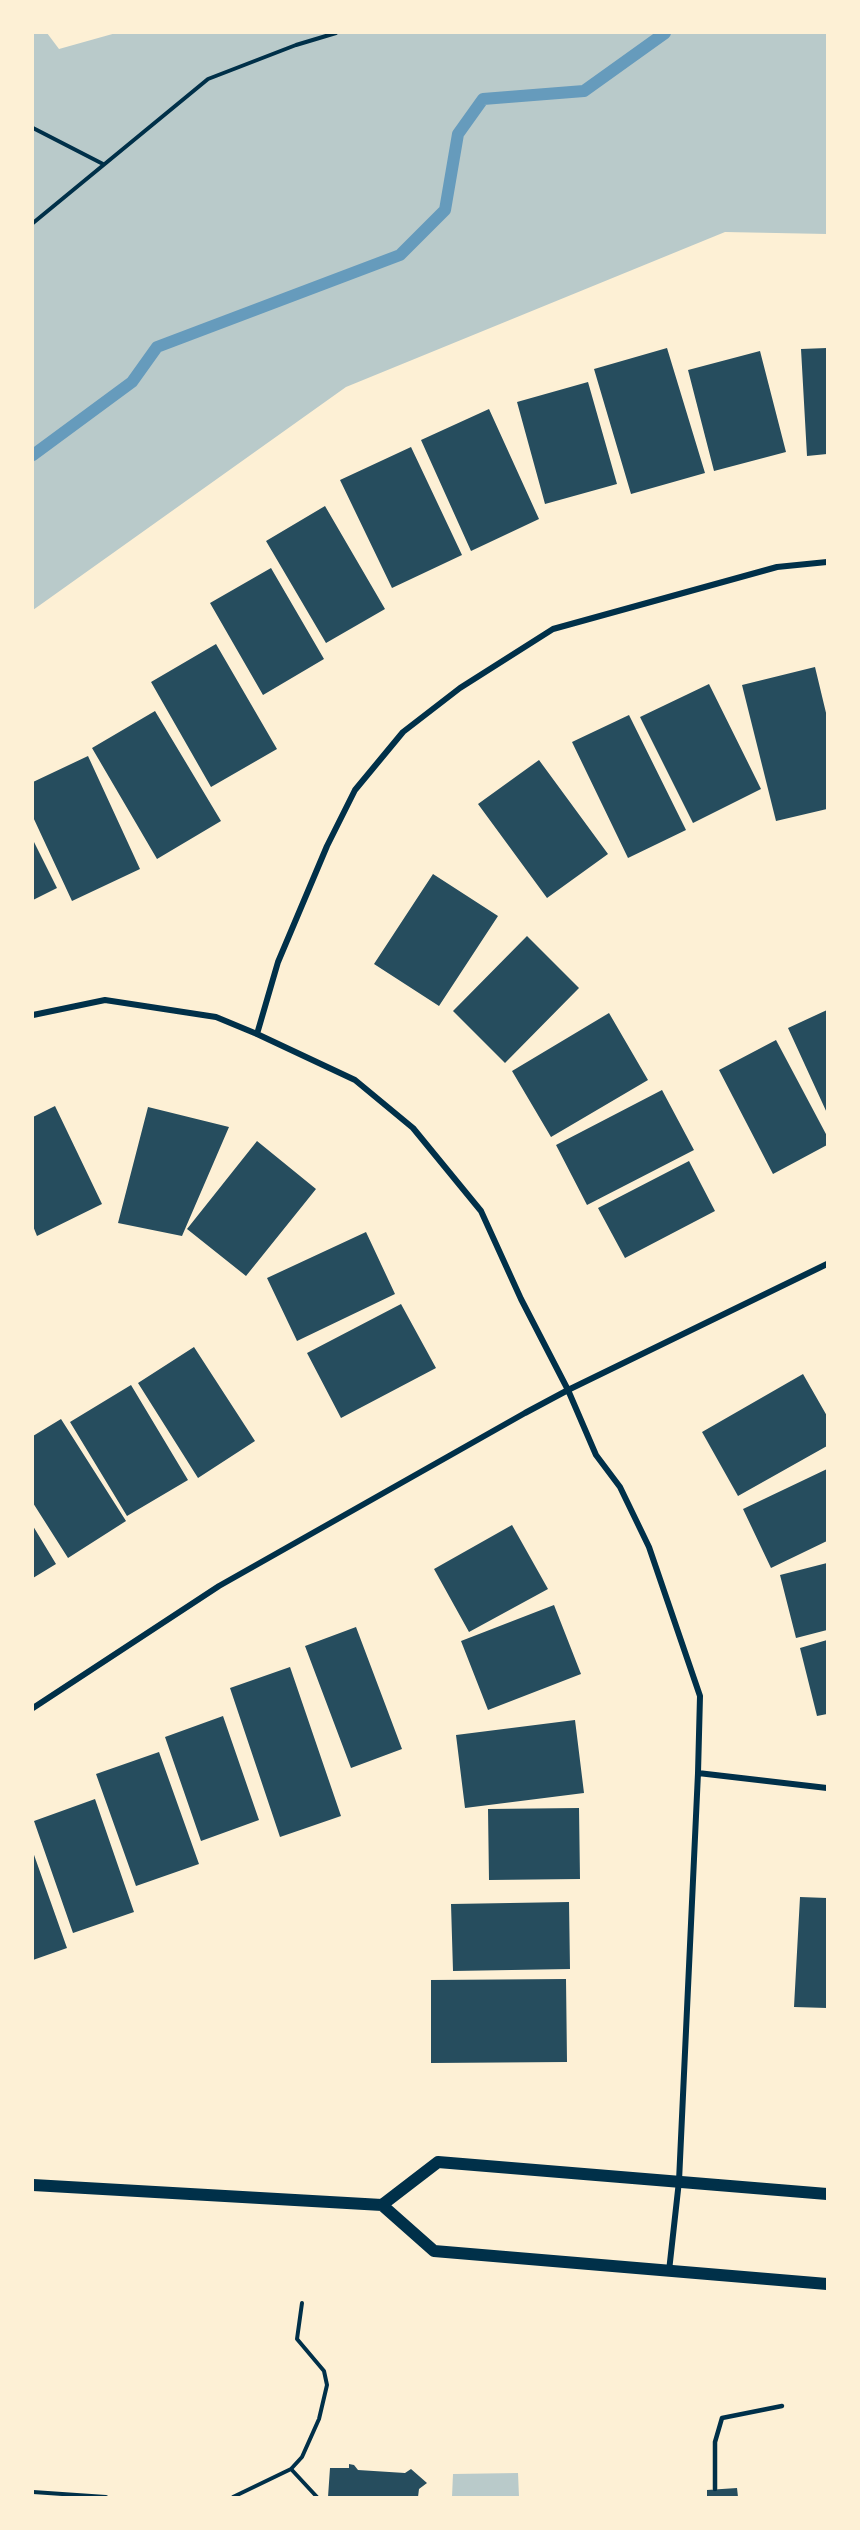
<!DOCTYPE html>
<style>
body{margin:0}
#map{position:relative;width:860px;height:2530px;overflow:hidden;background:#fdf0d5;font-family:"Roboto Serif",serif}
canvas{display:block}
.frame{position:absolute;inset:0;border:34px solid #fdf0d5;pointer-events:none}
</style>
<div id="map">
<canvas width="860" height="2530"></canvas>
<div class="frame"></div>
</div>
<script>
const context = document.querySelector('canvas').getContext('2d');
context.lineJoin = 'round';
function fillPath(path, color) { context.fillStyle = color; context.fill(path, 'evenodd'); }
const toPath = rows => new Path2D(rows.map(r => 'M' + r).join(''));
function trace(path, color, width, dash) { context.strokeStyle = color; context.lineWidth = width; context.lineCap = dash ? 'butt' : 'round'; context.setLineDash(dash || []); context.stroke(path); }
fillPath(toPath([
 [33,33,47,33,59,49,116,33,827,33,827,234,725,232,346,387,33,610],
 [518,2473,519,2497,452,2497,453,2474]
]), '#b9caca');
trace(toPath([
 [33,455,132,382,157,347,400,255,445,210,458,134,483,99,584,91,665,33]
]), '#669bbc', 12);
fillPath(toPath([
 [667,348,705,473,631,494,594,369],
 [827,348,827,454,807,456,801,349],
 [760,351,786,452,714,471,688,370],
 [588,382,617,484,545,504,517,402],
 [489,409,539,519,471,551,421,440],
 [411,447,462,555,392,588,340,480],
 [325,506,385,609,326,643,266,541],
 [271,568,324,659,263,695,210,603],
 [216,644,277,749,211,787,151,682],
 [815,667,827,717,827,809,776,821,742,685],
 [709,684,761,789,693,823,640,717],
 [155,711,221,821,157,859,92,748],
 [629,715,686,830,628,858,572,742],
 [88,756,140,869,72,901,33,817,33,782],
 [539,760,608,854,547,898,478,804],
 [33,840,57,888,33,900],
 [433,874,498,916,439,1006,374,964],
 [527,936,579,988,505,1063,453,1011],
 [827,1010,827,1113,788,1028],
 [609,1013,648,1080,551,1137,512,1071],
 [776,1040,827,1136,827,1145,773,1174,719,1070],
 [662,1090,694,1150,587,1205,556,1145],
 [55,1106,102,1204,37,1236,33,1226,33,1117],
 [148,1107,229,1127,182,1236,118,1223],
 [257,1141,316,1189,246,1276,187,1229],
 [689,1161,715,1211,625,1258,598,1208],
 [366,1232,395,1294,297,1341,267,1278],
 [401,1304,436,1368,341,1418,307,1353],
 [194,1347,255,1441,198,1478,138,1383],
 [803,1374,827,1416,827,1446,738,1496,702,1432],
 [131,1385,188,1480,127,1516,70,1422],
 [61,1419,126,1521,68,1558,33,1503,33,1436],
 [827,1469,827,1541,771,1568,743,1509],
 [512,1525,548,1589,469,1632,434,1569],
 [33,1526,56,1564,33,1578],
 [827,1563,827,1630,796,1638,780,1575],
 [554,1605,581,1674,488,1710,461,1641],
 [356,1627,402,1749,351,1768,305,1646],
 [827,1640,827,1714,817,1716,800,1648],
 [290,1667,341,1816,280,1837,230,1688],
 [223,1716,259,1820,201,1841,165,1737],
 [575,1720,584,1793,465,1808,456,1735],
 [159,1752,199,1864,136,1886,96,1774],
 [95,1799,134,1912,73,1933,34,1821],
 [579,1808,580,1879,489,1880,488,1809],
 [33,1852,67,1948,33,1960],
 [800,1897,827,1898,827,2008,794,2007],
 [569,1902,570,1969,453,1971,451,1904],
 [566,1979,567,2062,431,2063,431,1980],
 [349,2464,354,2465,358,2470,405,2473,411,2469,427,2483,419,2489,418,2497,328,2497,330,2468,349,2468],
 [737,2488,738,2497,707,2497,707,2490]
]), '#264d5e');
trace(toPath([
 [33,128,103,164],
 [33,223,208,79,296,45,336,33],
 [291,2469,317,2497],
 [33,2492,106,2497],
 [233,2497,291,2469,302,2457,319,2419,327,2385,324,2371,297,2339,302,2303]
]), '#003049', 4);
trace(toPath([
 [715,2489,715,2442,722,2418,782,2406]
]), '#003049', 4.5);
trace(toPath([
 [33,1015,105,1000,216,1017,257,1034,355,1080,413,1128,481,1211,521,1299,568,1390,596,1455,620,1487,649,1547,700,1696,698,1773,679,2181,669,2271],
 [257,1034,278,962,327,846,355,790,403,732,460,688,553,629,777,567,827,562],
 [33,1708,219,1586,525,1413,568,1390,827,1264],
 [698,1773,827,1788]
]), '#003049', 6);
trace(toPath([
 [33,2185,382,2205,434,2251,827,2284],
 [382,2205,438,2162,827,2194]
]), '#003049', 12);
</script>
